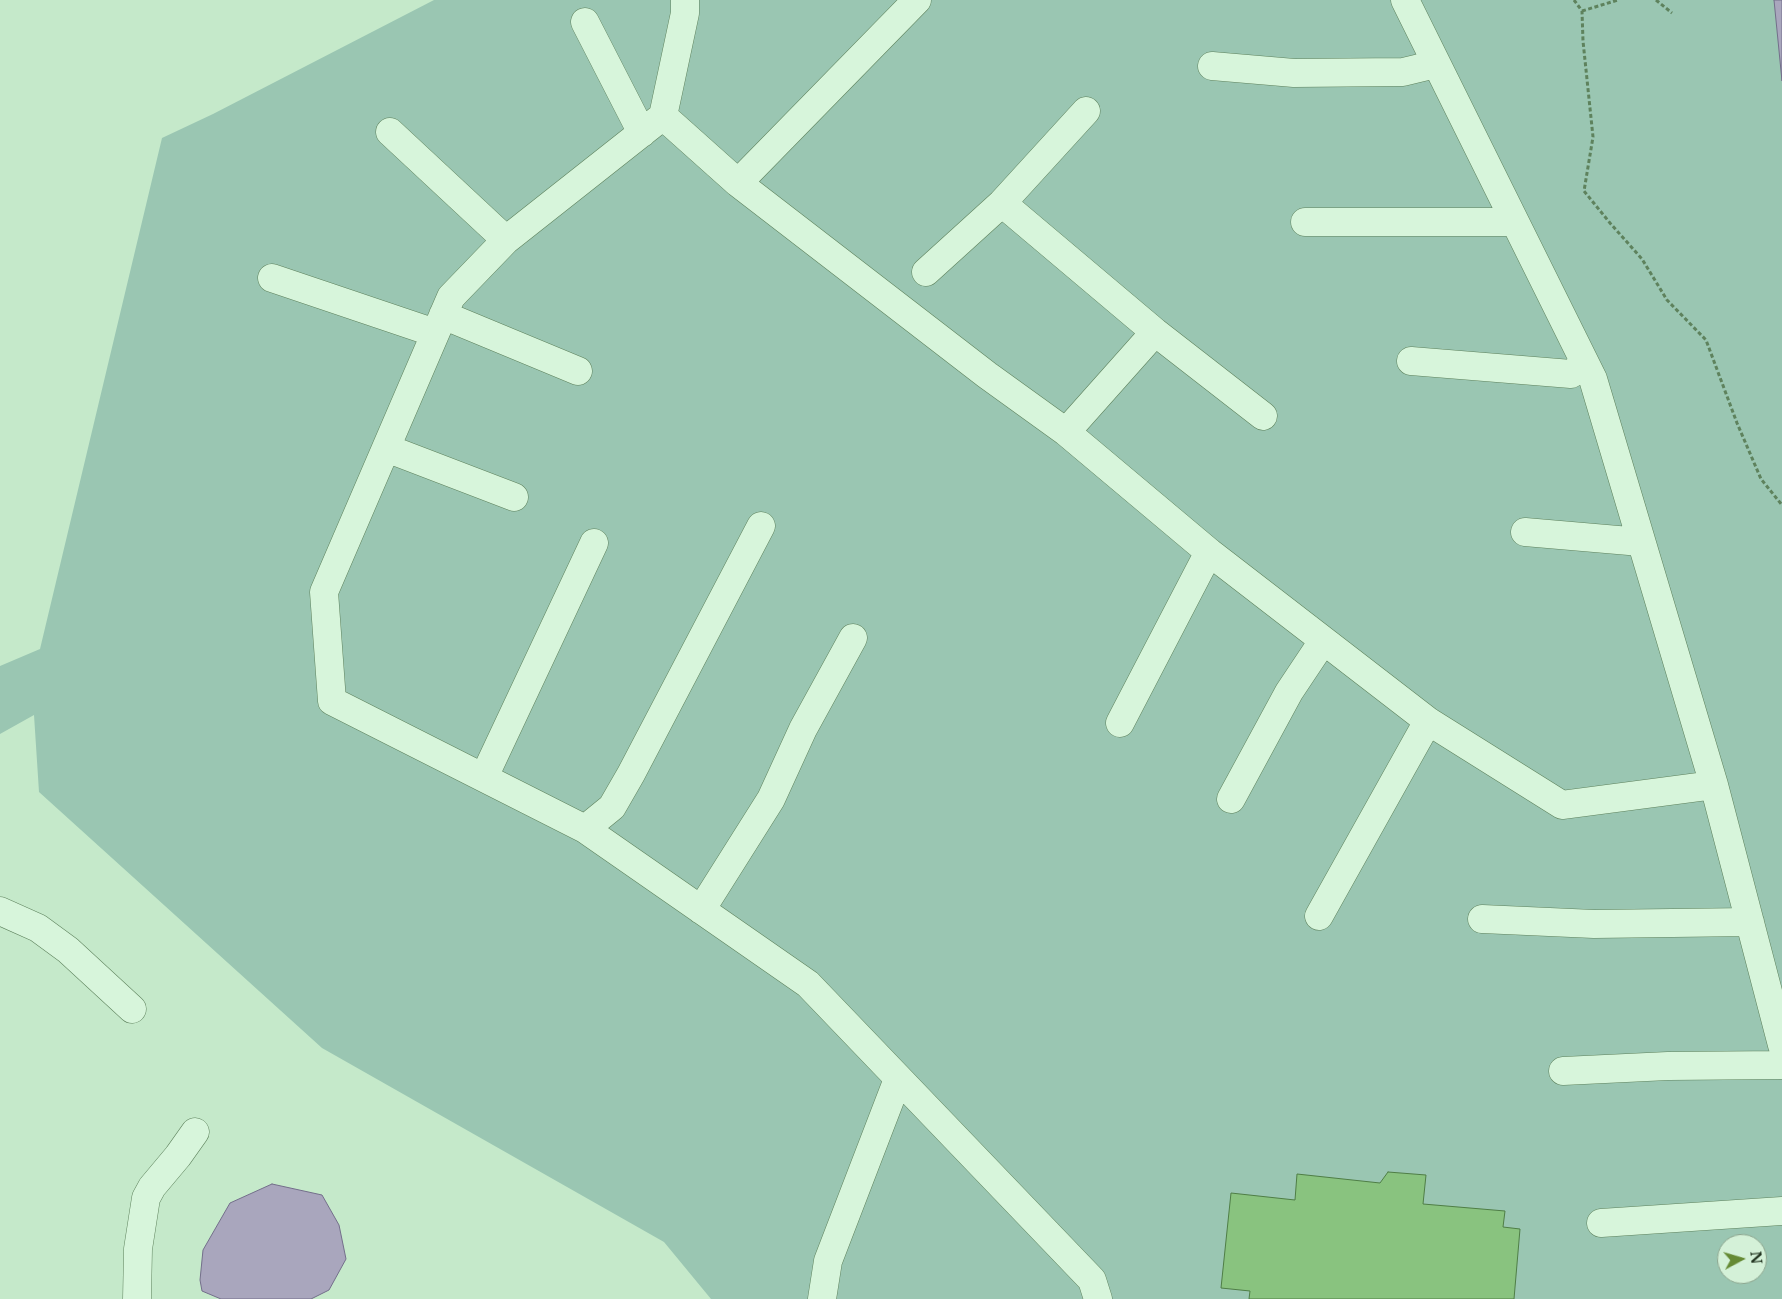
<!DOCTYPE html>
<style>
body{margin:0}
#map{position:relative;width:1782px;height:1299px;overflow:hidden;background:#c5e9ca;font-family:"Libre Baskerville",serif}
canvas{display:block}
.north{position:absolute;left:1717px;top:1234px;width:50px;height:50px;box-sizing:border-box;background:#d4f1d8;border:1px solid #8ca58e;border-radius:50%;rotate:84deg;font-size:14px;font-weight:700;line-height:20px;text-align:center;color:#21331f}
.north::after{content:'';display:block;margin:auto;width:18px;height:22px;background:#658a34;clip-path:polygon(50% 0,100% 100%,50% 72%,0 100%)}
</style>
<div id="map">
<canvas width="1782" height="1299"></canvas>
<div class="north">N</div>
</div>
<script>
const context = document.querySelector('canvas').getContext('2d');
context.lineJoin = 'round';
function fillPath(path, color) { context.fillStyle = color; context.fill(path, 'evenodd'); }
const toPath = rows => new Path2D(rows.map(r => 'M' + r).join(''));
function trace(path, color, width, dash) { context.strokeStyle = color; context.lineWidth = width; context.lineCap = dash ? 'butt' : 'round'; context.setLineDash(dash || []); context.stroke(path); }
fillPath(toPath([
 [434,0,1782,0,1782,1299,711,1299,664,1242,322,1048,39,792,34,715,0,734,0,666,40,649,162,138,213,114],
 [1727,1244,1757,1244,1757,1274,1727,1274]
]), '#9ac6b2');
const water = toPath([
 [1774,0,1782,0,1782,81,1774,0],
 [272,1184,322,1195,339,1225,346,1259,329,1290,311,1299,221,1299,202,1291,200,1280,203,1250,230,1203,272,1184]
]);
fillPath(water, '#a9a6bd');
trace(water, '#736e8a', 1);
const building = toPath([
 [1388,1172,1426,1175,1423,1204,1505,1211,1503,1227,1520,1229,1514,1299,1249,1299,1250,1291,1221,1288,1231,1193,1295,1200,1297,1174,1380,1183,1388,1172]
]);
fillPath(building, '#89c37f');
trace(building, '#4f7e46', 1);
const minor = toPath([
 [685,0,685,13,663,116,506,240,451,297,324,592,332,701,585,829,808,984,1092,1280,1098,1299],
 [1405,0,1593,379,1714,785,1782,1045],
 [585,22,642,133],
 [1212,66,1294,73,1403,72,1436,64],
 [663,116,738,183,987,375,1066,432,1209,552,1428,721,1562,805,1714,785],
 [390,132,506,240],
 [738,183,917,0],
 [1002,203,1155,332,1263,416],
 [1305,222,1515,222],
 [926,272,1002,203,1086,111],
 [272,278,435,333],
 [443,315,578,371],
 [1411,361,1571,374,1585,364],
 [1066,432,1155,332],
 [386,448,514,497],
 [1525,532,1641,542],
 [1120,723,1209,552],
 [484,777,594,543],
 [1231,799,1289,692,1323,641],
 [585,829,612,807,631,774,761,526],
 [701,910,771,799,803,729,853,638],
 [0,911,38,928,68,950,132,1009],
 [1319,916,1428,721],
 [1482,919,1594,924,1750,922],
 [1563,1071,1668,1066,1782,1065],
 [1601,1223,1782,1211],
 [137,1299,138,1249,146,1198,152,1187,178,1156,195,1132],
 [822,1299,828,1261,898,1079]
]);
trace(minor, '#5e825d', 29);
trace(toPath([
 [1574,0,1582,11,1583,41,1593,137,1584,191,1610,223,1642,259,1667,300,1706,340,1737,423,1761,479,1782,505],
 [1656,0,1672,13],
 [1582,11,1618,0]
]), '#5e825d', 3, [4, 2.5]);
trace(minor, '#d7f5db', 28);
</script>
